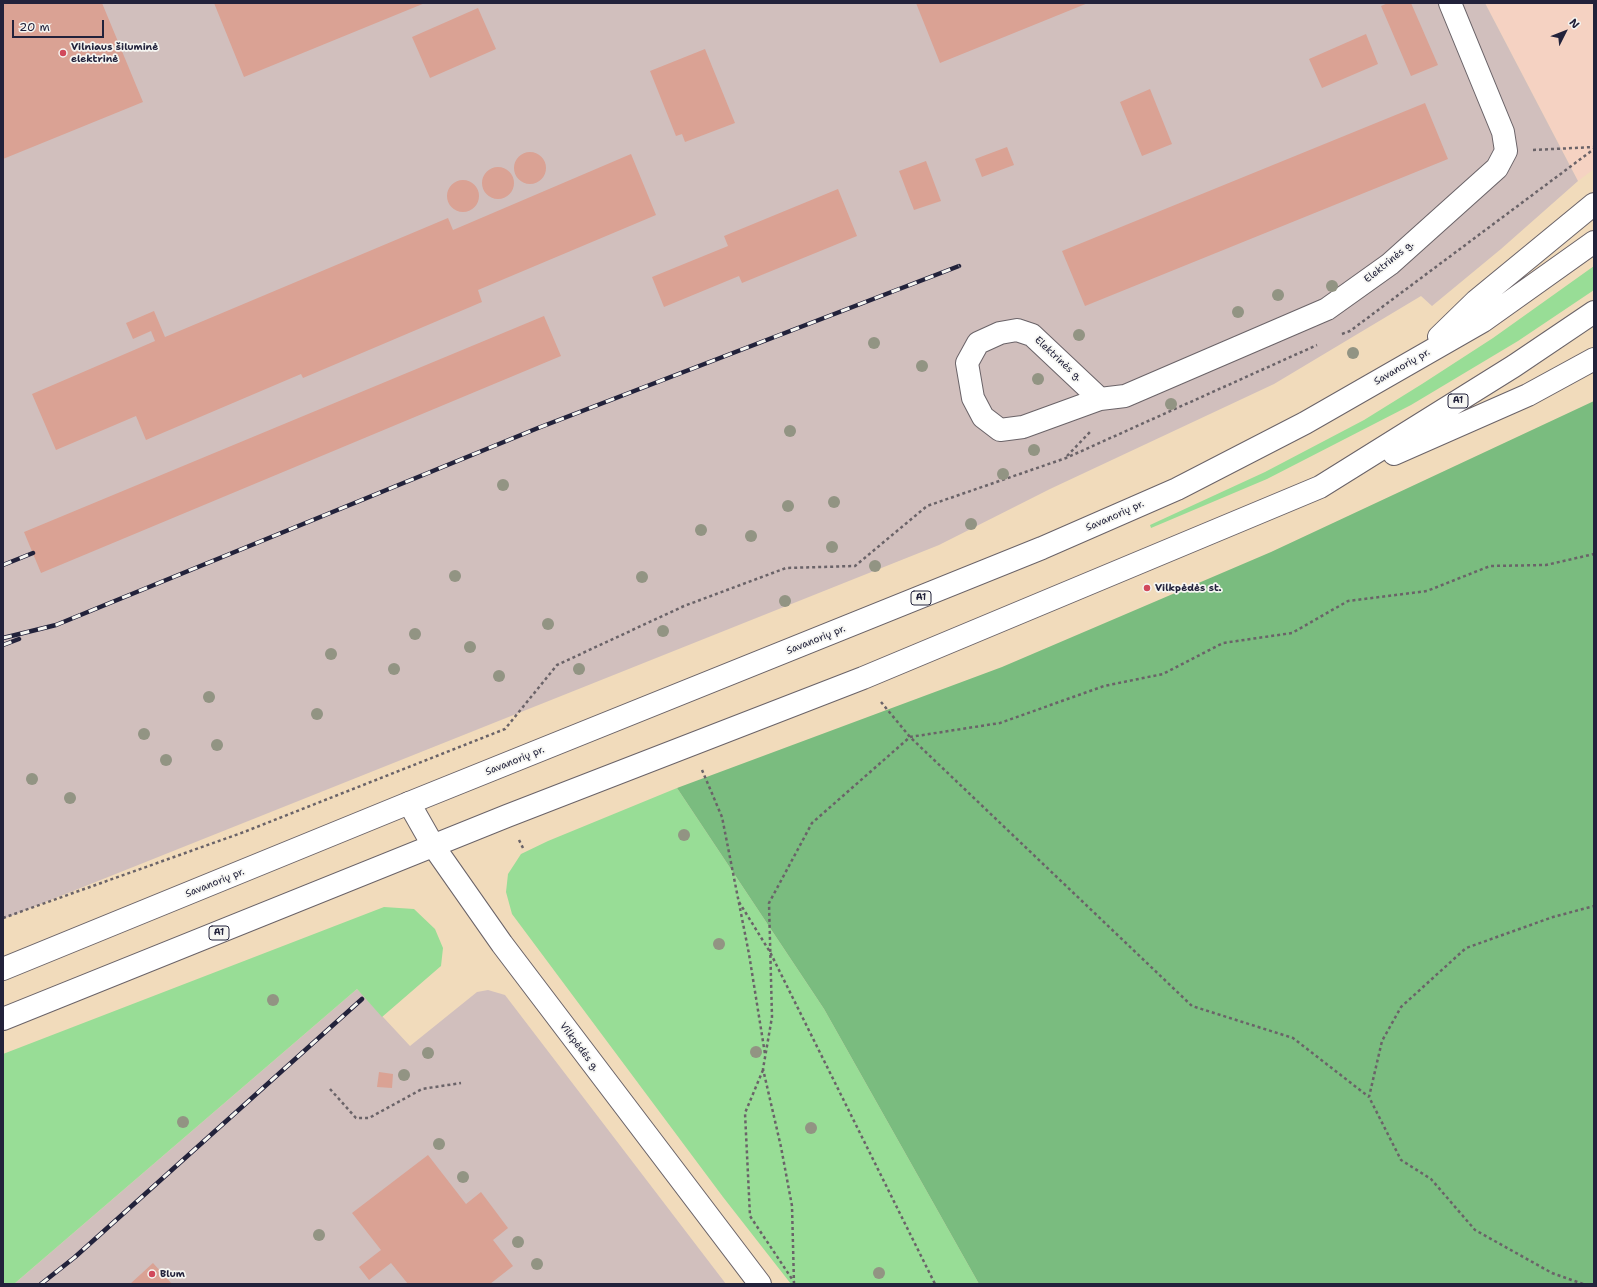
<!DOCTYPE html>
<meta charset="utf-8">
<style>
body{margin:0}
#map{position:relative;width:1597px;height:1287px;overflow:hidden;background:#f1dbbb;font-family:"Shantell Sans",sans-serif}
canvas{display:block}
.frame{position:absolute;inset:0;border:4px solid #22223b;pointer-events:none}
.north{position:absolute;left:1545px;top:12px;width:40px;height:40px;-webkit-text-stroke:3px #f6f6f2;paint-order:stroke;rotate:48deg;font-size:11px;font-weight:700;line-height:16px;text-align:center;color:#22223b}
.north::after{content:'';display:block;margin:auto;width:14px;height:18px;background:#22223b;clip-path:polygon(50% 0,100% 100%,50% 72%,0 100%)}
.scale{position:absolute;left:12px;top:20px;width:92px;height:18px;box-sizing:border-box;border:2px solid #22223b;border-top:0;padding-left:5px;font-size:12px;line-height:14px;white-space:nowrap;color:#22223b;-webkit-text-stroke:3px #f6f6f2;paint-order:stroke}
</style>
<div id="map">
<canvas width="1597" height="1287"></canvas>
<div class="frame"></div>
<div class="north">N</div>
<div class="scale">20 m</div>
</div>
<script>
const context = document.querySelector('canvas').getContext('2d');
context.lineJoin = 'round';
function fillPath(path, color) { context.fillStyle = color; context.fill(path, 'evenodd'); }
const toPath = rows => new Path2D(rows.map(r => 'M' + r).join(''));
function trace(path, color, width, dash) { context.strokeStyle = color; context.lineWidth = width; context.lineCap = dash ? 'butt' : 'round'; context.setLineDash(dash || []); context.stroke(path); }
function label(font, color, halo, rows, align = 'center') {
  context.font = font + ' "Shantell Sans",sans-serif'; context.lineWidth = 3.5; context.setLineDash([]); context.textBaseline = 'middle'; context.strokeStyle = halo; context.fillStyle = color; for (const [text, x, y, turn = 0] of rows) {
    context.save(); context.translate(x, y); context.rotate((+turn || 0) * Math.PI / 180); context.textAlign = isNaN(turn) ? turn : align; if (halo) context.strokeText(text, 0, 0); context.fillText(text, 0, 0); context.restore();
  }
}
fillPath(toPath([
 [1485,3,1594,3,1594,169,1578,181]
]), '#f5d2c2');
fillPath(toPath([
 [3,3,1485,3,1578,181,1501,249,1432,306,1421,296,1274,384,1050,489,939,545,3,919],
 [357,989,410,1046,477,992,488,990,505,995,726,1284,14,1284]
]), '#d1bfbd');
fillPath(toPath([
 [1594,266,1594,290,1518,341,1411,405,1267,479,1151,528,1150,525,1265,472,1364,420,1422,384,1493,338],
 [677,788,824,1009,979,1284,791,1284,723,1197,512,914,506,892,508,874,521,854,548,841],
 [384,907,414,909,435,929,443,948,441,966,382,1017,357,989,14,1284,3,1284,3,1054]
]), '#98dd96');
fillPath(toPath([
 [1594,401,1594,1284,979,1284,824,1009,677,788,1002,667,1271,552]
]), '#7abc7f');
fillPath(toPath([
 [3,3,102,3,143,102,3,159],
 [214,3,425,3,244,77],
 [916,3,1088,3,940,63],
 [1388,3,1411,3,1438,65,1411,76,1381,6],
 [478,8,496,49,430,78,412,37],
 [1366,34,1378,64,1322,88,1309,59],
 [705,49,735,123,685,142,682,134,676,136,650,71],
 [1150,89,1172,144,1142,156,1120,102],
 [1425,103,1448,159,1085,306,1062,251],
 [1007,147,1014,165,982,177,975,159],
 '514 168a16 16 0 1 1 32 0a16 16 0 1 1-32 0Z',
 [631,154,656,215,478,290,482,302,303,378,301,374,146,440,136,416,56,450,32,394,155,341,151,331,133,339,126,323,154,311,165,337,448,218,453,230],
 [926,161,941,201,914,210,899,171],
 '482 183a16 16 0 1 1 32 0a16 16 0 1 1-32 0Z',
 '447 196a16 16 0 1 1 32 0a16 16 0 1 1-32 0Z',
 [838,189,857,236,742,283,739,276,664,307,652,277,728,246,724,236],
 [544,316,561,356,41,573,24,532],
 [379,1072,393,1074,392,1088,377,1087],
 [428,1155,466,1204,481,1192,508,1228,493,1240,513,1266,490,1284,408,1284,391,1263,369,1280,359,1267,381,1250,352,1213],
 [153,1263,172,1284,130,1284]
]), '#daa294');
const minor = toPath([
 [1100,399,1032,335,1017,330,1000,333,978,343,967,363,973,398,983,417,1000,430,1023,427,1100,399,1125,396,1327,309,1390,264,1497,168,1506,151,1503,132,1450,3]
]);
const secondary = toPath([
 [409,803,434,847,502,944,760,1284]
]);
const trunk = toPath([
 [1439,337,1476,301,1594,204],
 [1394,454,1528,395,1594,359],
 [3,969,409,803,1042,548,1177,489,1305,423,1483,321,1594,242],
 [3,1019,507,816,863,678,1320,487,1514,366,1594,312]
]);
trace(minor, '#6a6368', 24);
trace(secondary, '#6a6368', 24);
trace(trunk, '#6a6368', 24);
trace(toPath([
 [1533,150,1594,147],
 [1342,334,1350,331,1594,149],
 [1067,456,1090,432],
 [881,702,910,737,1192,1006,1293,1038,1369,1097],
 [702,770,722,817,749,954,765,1054],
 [519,840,523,848],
 [739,902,770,952,935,1284],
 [3,918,244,832,505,729,557,665,684,606,786,568,855,566,927,506,1066,458,1317,345],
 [763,1070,745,1113,750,1216,794,1282],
 [330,1089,356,1118,369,1118,422,1089,461,1083],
 [794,1284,792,1206,781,1147,763,1069,772,1017,769,903,812,823,910,737,1000,723,1104,686,1163,674,1223,643,1292,633,1348,601,1427,591,1490,566,1546,565,1594,554],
 [1583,1284,1552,1273,1475,1230,1431,1179,1401,1160,1369,1097,1382,1041,1401,1007,1466,948,1553,917,1594,906]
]), '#6a6368', 2.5, [3, 3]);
trace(minor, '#fff', 22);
trace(secondary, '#fff', 22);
trace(trunk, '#fff', 22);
const rail = toPath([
 [3,565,33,553],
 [3,638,56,625,538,428,959,266],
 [3,645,19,639],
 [41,1284,75,1257,362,999]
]);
trace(rail, '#22223b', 4.5);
trace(rail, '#f6f6f2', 3, [9]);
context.fillStyle = '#929483';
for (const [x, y] of [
 [1332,286],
 [1278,295],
 [1238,312],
 [1079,335],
 [874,343],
 [1353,353],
 [922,366],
 [1038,379],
 [1171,404],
 [790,431],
 [1034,450],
 [1003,474],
 [503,485],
 [834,502],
 [788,506],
 [971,524],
 [701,530],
 [751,536],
 [832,547],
 [875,566],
 [455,576],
 [642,577],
 [785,601],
 [548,624],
 [663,631],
 [415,634],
 [470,647],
 [331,654],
 [394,669],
 [579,669],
 [499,676],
 [209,697],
 [317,714],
 [144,734],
 [217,745],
 [166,760],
 [32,779],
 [70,798],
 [684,835],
 [719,944],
 [273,1000],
 [756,1052],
 [428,1053],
 [404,1075],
 [183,1122],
 [811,1128],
 [439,1144],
 [463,1177],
 [319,1235],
 [518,1242],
 [537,1264],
 [879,1273]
]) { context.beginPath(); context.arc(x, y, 6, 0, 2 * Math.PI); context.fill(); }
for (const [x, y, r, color] of [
 [63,53,4,"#d1495b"],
 [1147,588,4,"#d1495b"],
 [152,1274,4,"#d1495b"]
]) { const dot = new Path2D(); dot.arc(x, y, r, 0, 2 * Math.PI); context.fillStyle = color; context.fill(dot); trace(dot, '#f6f6f2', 1.5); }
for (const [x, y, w] of [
 [1458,401,20],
 [921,598,20],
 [219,933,20]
]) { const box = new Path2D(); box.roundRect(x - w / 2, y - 7, w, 14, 3); context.fillStyle = '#f6f6f2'; context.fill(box); trace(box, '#22223b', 1); }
label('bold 9px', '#22223b', null, [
 ["A1",1458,401],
 ["A1",921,598],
 ["A1",219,933]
]);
label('bold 10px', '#22223b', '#f6f6f2', [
 ["Vilniaus šiluminė",71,47],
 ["elektrinė",71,59],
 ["Vilkpėdės st.",1155,588],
 ["Blum",160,1274]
], 'left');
label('10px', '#22223b', '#f6f6f2', [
 ["Elektrinės g.",1389,262,-39],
 ["Elektrinės g.",1058,359,43],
 ["Savanorių pr.",1402,367,-30],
 ["Savanorių pr.",1115,516,-24],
 ["Savanorių pr.",816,640,-22],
 ["Savanorių pr.",515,761,-22],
 ["Savanorių pr.",215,883,-22],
 ["Vilkpėdės g.",579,1047,53]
]);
</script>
